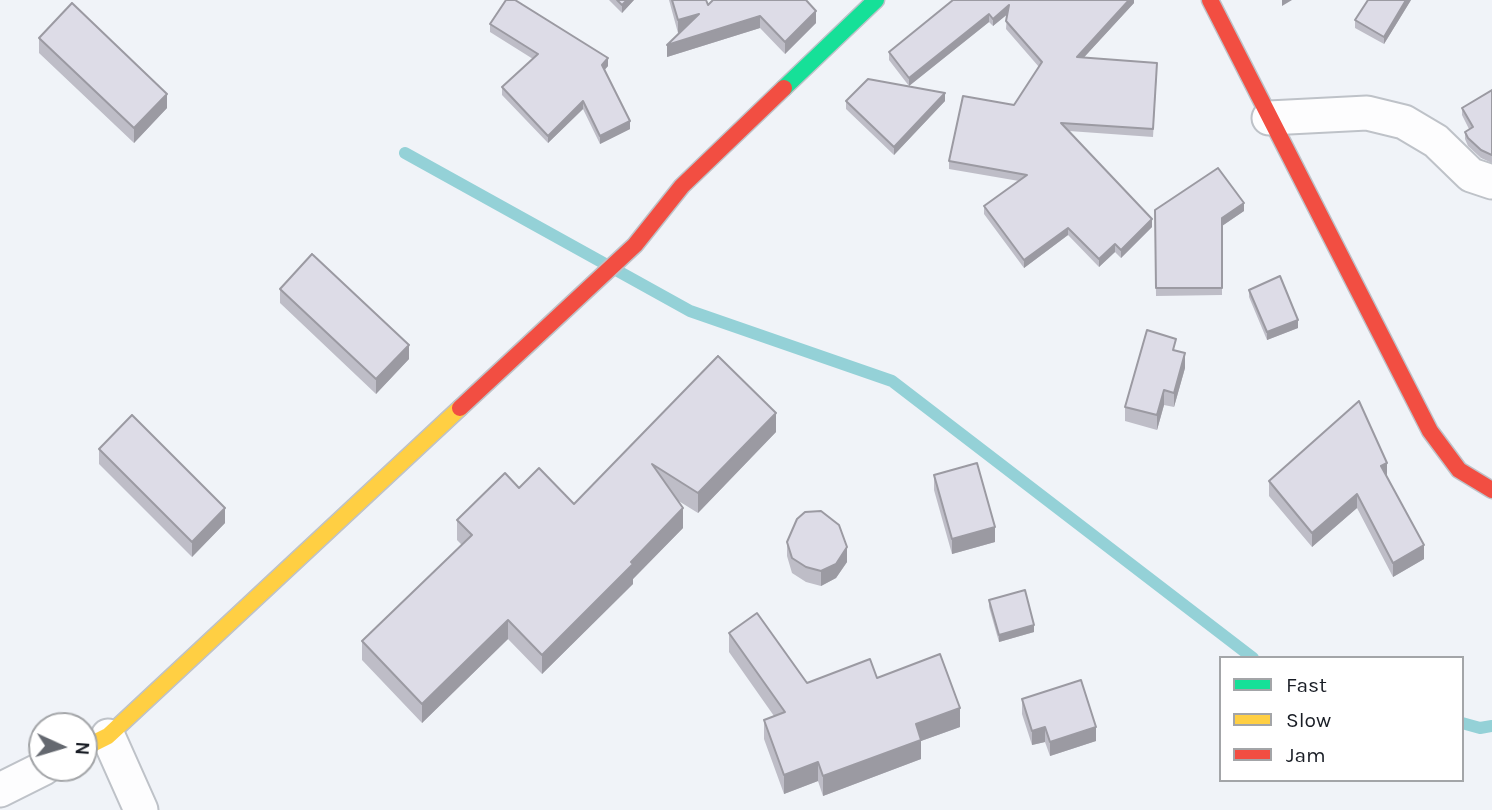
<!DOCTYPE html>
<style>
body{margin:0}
#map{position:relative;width:1492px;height:810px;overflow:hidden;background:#f0f3f8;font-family:Karla,sans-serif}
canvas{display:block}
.legend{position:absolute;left:1219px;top:656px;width:245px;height:126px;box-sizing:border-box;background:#fff;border:2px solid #a3a5a8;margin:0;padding:9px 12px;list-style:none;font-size:21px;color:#191d25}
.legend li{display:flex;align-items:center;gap:14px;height:35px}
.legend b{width:35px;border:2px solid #a3a5a8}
.north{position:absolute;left:28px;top:712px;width:70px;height:70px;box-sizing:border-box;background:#fff;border:2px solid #a3a5a8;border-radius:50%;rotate:94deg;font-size:19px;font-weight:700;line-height:28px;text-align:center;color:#191d25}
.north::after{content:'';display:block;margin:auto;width:24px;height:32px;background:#64686f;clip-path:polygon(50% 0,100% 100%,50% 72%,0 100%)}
</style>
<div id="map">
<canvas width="1492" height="810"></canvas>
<ul class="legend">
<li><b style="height:9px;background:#16e098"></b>Fast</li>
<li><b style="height:9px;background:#ffcf43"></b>Slow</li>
<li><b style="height:9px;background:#f24e42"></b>Jam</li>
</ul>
<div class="north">N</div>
</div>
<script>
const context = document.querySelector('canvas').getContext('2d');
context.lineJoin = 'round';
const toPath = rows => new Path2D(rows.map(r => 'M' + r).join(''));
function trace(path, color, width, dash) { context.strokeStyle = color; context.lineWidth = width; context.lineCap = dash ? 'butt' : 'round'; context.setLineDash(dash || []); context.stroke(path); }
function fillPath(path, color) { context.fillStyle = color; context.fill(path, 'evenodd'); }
trace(toPath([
 [405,153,690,311,892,381,1253,658],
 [1462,723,1480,728,1492,726]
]), '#94d1d7', 12);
const street = toPath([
 [1269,118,1367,113,1404,122,1436,141,1471,175,1492,182],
 [108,736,141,810],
 [0,790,44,768]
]);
const fast = toPath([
 [784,88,876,0]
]);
const slow = toPath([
 [84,748,108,736,460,408]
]);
const jam = toPath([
 [1210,0,1430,431,1459,470,1492,490],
 [460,408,635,245,682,186,784,88]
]);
trace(street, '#bec2c8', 37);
trace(fast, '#bec2c8', 19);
trace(slow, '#bec2c8', 19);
trace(jam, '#bec2c8', 19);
trace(street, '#fdfdfe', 33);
trace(fast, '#16e098', 16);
trace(slow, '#ffcf43', 16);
trace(jam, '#f24e42', 16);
fillPath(toPath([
 [609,0,634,0,622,13],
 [669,0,706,0,708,5,816,23,785,54,760,28,667,57,680,32,678,33],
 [953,0,1134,0,1134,3,1084,57,1157,70,1153,137,1069,131,1152,227,1121,258,1115,252,1099,267,1068,235,1024,268,984,214,984,206,1019,181,949,169,949,161,1014,105,1039,67,1006,29,1007,14,993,26,989,22,909,86,889,60,889,52],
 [1411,0,1384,44,1355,28,1355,20],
 [490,24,608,66,604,70,630,129,600,144,583,109,548,143,502,95,502,87,533,59,490,32],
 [39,38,167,108,134,143,39,53],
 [1492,90,1492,163,1481,158,1468,146,1465,139,1465,132,1469,129,1462,115,1462,108],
 [846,101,945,101,894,155,846,109],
 [1155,210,1244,211,1222,226,1222,295,1156,296],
 [280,289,409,359,376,394,280,303],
 [1249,290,1298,328,1267,340,1249,297],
 [1176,351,1185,368,1174,407,1164,405,1157,430,1125,421,1125,407],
 [718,356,776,432,698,513,677,500,683,528,633,579,633,584,542,674,508,639,422,723,362,660,362,641,462,545,457,540,457,520,519,488,574,504],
 [99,449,225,523,192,557,99,464],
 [934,475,995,542,952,554,934,490],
 [1387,476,1424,559,1393,577,1357,508,1312,547,1269,496,1269,481],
 [787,542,847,562,836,578,821,586,806,582,792,573,787,556],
 [989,600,1034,632,999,642,989,607],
 [729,633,807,683,877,678,960,727,921,741,921,759,823,796,818,781,784,794,764,739,764,720,774,716,729,652],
 [1022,699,1096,741,1050,756,1045,742,1032,745,1022,714]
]), '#bebdc7');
fillPath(toPath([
 [627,0,634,0,622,13,622,5],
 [1129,0,1134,0,1134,3,1077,65,1077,57],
 [1282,0,1292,0,1282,6],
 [1406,0,1411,0,1384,44,1384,37],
 [1009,5,1009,13,993,26,993,19],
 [816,11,816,23,785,54,785,42],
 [699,14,699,26,678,33,678,20],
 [989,14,989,22,909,86,909,78],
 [760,16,760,28,667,57,667,45],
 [608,58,608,66,602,73,602,65],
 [945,93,945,101,894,155,894,147],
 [167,94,167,108,134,143,134,128],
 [583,101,583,109,548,143,548,136],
 [630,121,630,129,600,144,600,136],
 [1244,203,1244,211,1222,226,1222,295,1222,218],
 [1152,219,1152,227,1121,258,1121,250],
 [1068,228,1068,235,1024,268,1024,260],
 [1115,244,1115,252,1099,267,1099,259],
 [1298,320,1298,328,1267,340,1267,332],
 [409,345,409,359,376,394,376,379],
 [1185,353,1185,368,1174,407,1174,393],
 [1164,390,1164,405,1157,430,1157,415],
 [776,413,776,432,698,513,698,493],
 [1387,463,1387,478,1381,466],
 [1357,494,1357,508,1312,547,1312,533],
 [225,508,225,523,192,557,192,542],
 [683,508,683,528,633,579,633,584,542,674,542,655],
 [995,527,995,542,952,554,952,539],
 [1424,545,1424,559,1393,577,1393,563],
 [847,547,847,562,836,578,821,586,821,571],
 [508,620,508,639,422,723,422,704],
 [1034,625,1034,632,999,642,999,635],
 [960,708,960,727,921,741,921,759,823,796,823,776,916,724],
 [1045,727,1045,742,1032,745,1032,731],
 [1096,727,1096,741,1050,756,1050,742],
 [818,762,818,781,784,794,784,775]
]), '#9b9aa2');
const building = toPath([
 [506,0,515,0,608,58,602,65,630,121,600,136,583,101,548,136,502,87,538,54,490,24,506,0],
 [617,0,627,0,622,5,617,0],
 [672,0,706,0,708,5,713,0,806,0,816,11,785,42,760,16,667,45,699,14,678,20,672,0],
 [953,0,1129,0,1077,57,1157,63,1153,129,1061,123,1152,219,1121,250,1115,244,1099,259,1068,228,1024,260,984,206,1027,175,949,161,963,96,1014,105,1042,62,1006,21,1009,5,993,19,989,14,909,78,889,52,953,0],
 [1368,0,1406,0,1384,37,1355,20,1368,0],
 [72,3,167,94,134,128,39,38,72,3],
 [868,79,945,93,894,147,846,101,868,79],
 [1492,90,1492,155,1481,150,1468,138,1465,132,1473,127,1462,108,1492,90],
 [1218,168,1244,203,1222,218,1222,288,1156,288,1155,210,1218,168],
 [312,254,409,345,376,379,280,289,312,254],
 [1280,276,1298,320,1267,332,1249,290,1280,276],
 [1147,330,1176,339,1173,350,1185,353,1174,393,1164,390,1157,415,1125,407,1147,330],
 [718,356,776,413,698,493,652,464,683,508,631,562,633,564,542,655,508,620,422,704,362,641,472,535,457,520,505,473,519,488,539,468,574,504,718,356],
 [1359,401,1387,463,1381,466,1424,545,1393,563,1357,494,1312,533,1269,481,1359,401],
 [132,415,225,508,192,542,99,449,132,415],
 [977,463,995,527,952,539,934,475,977,463],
 [821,511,839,525,847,547,836,564,821,571,806,567,792,558,787,542,797,519,805,512,821,511],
 [1025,590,1034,625,999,635,989,600,1025,590],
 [757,613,807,683,870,659,877,678,940,654,960,708,916,724,921,740,823,776,818,762,784,775,764,720,785,712,729,633,757,613],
 [1081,680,1096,727,1050,742,1045,727,1032,731,1022,699,1081,680]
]);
fillPath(building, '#dddce7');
trace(building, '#9b9aa2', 2);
</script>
